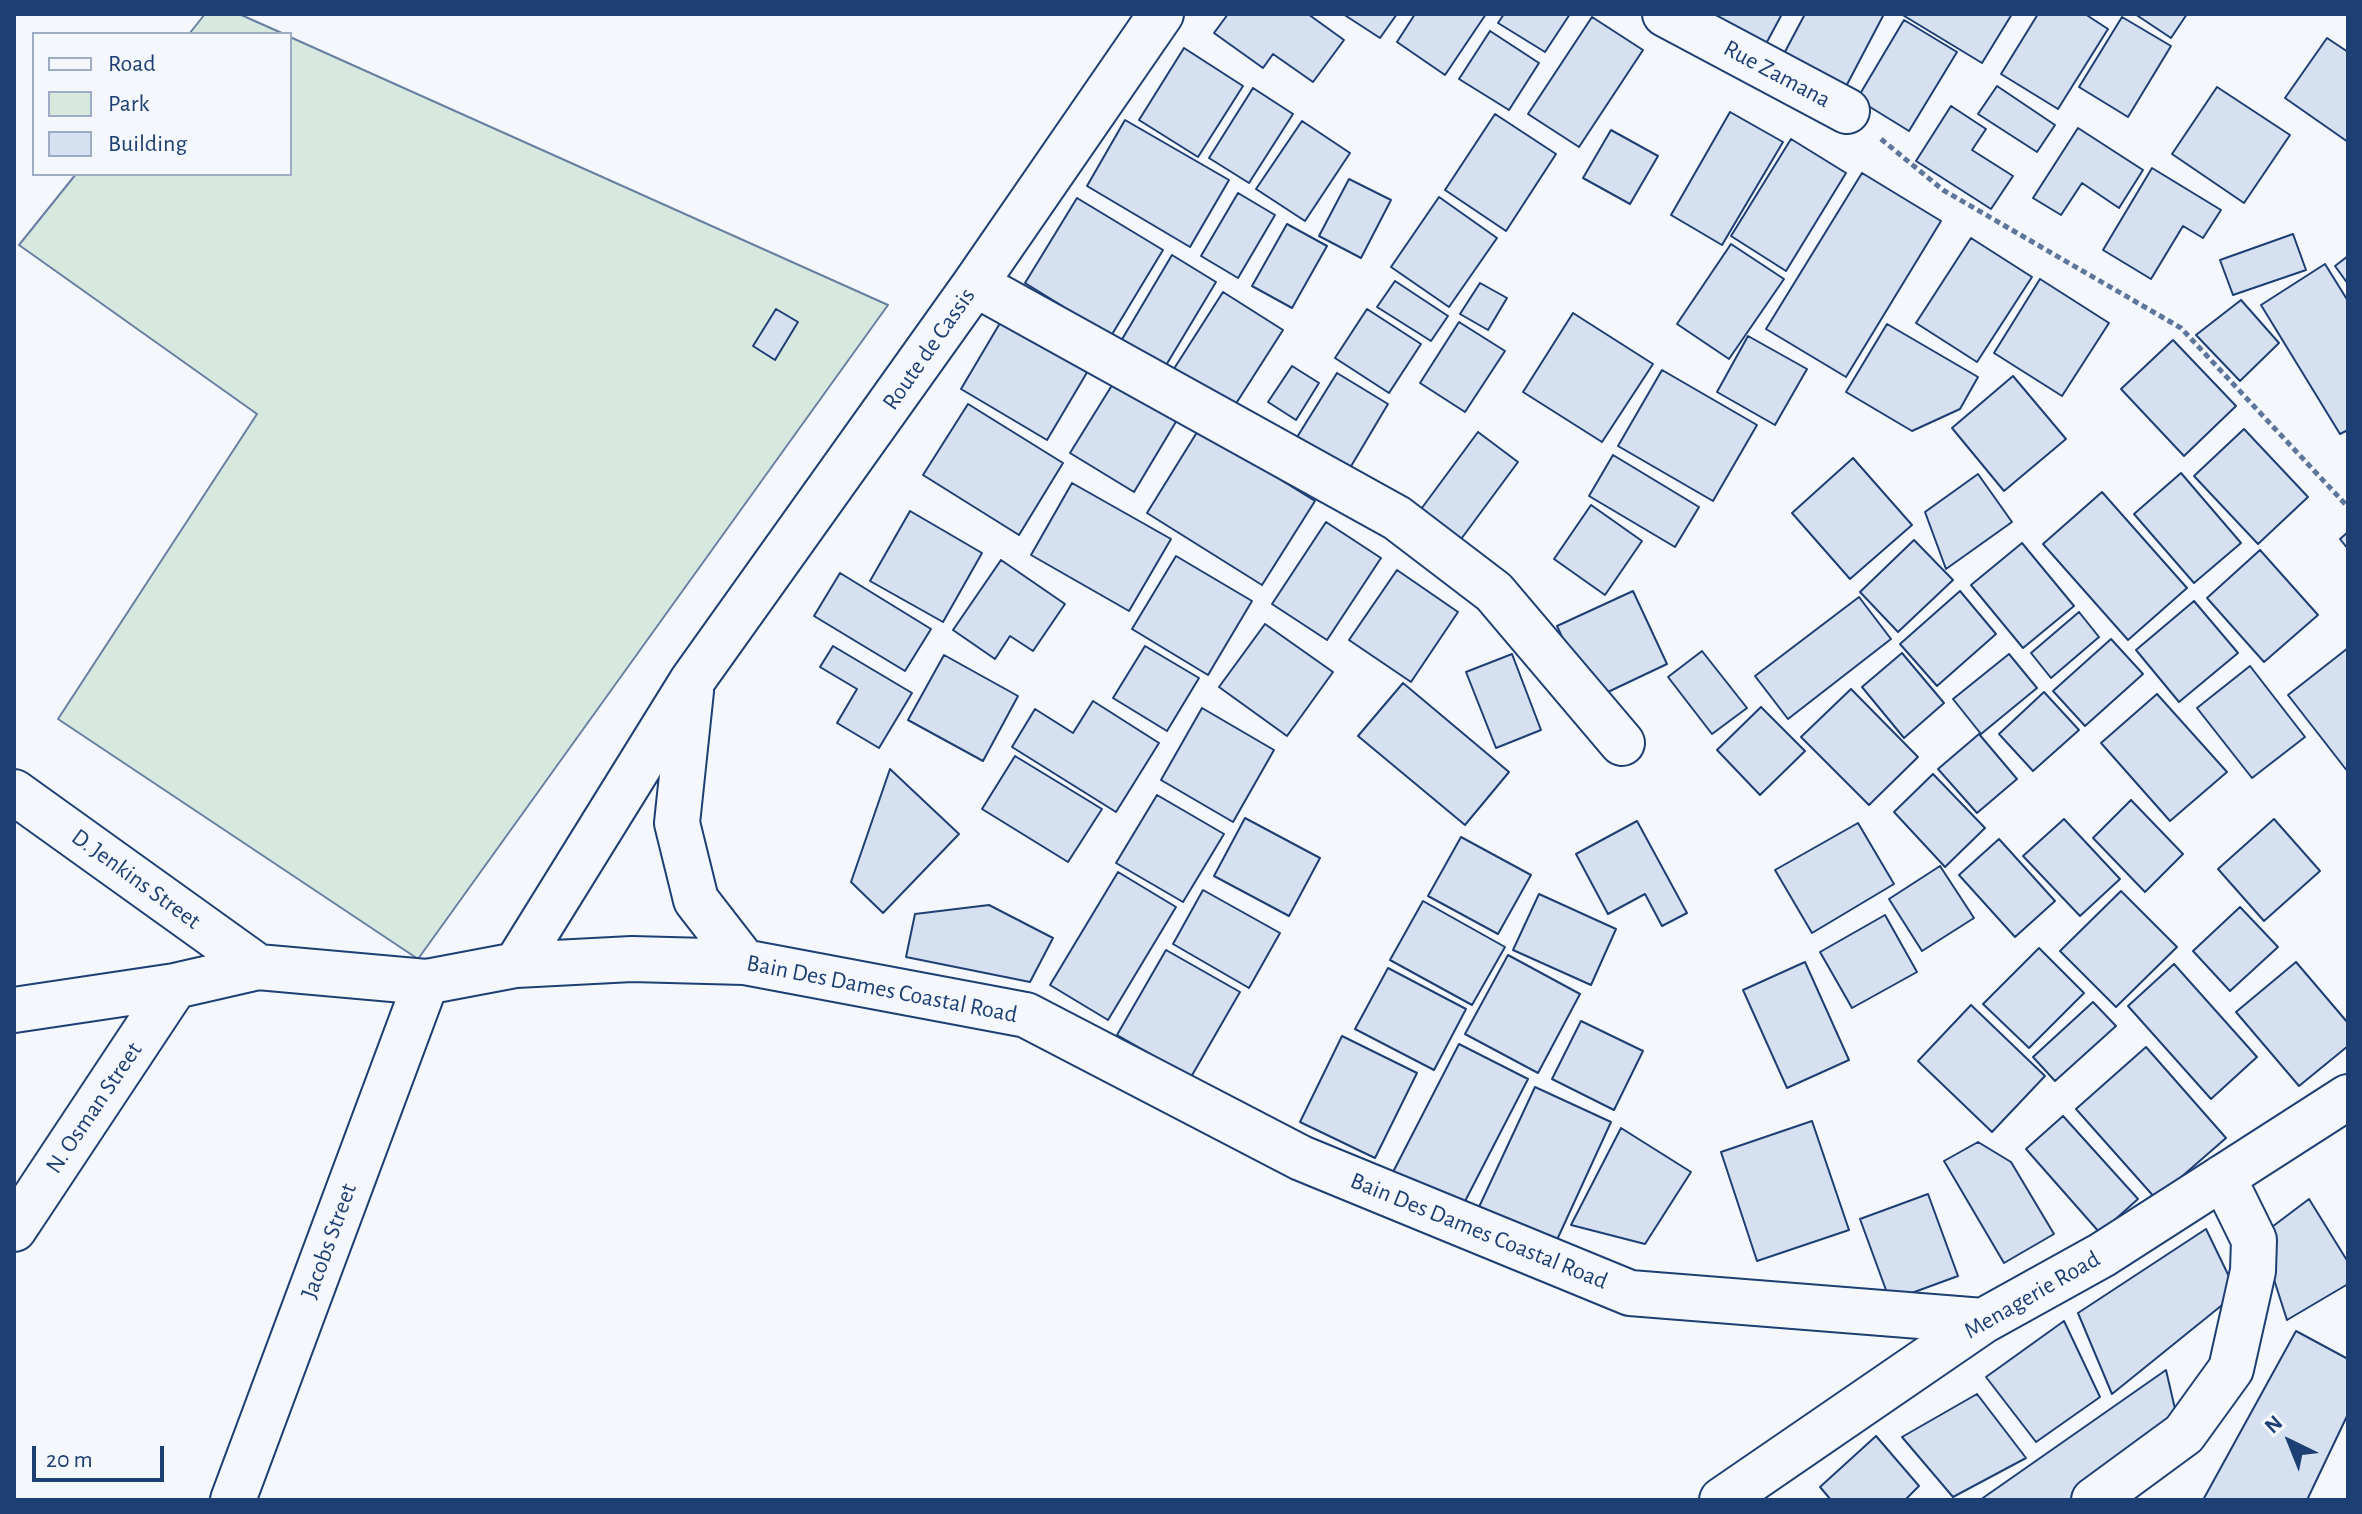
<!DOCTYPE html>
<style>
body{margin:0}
#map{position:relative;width:2362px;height:1514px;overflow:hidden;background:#f4f7fb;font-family:"Alegreya Sans",sans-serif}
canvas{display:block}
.frame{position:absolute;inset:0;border:16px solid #1d3f73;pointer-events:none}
.legend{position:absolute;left:32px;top:32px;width:260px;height:144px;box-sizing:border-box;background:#f4f7fb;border:2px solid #9eadc5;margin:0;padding:10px 14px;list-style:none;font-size:24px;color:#1d3f73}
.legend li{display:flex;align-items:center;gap:16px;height:40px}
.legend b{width:40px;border:2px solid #9eadc5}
.north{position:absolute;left:2250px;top:1402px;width:80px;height:80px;-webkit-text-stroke:6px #f4f7fb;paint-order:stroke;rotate:317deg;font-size:22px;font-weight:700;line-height:32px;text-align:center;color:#1d3f73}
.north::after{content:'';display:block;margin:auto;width:28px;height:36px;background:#1d3f73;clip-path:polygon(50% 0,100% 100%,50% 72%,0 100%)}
.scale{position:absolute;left:32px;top:1446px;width:132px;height:36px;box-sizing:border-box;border:4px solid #1d3f73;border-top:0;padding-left:10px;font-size:24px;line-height:28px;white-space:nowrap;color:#1d3f73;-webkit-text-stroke:6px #f4f7fb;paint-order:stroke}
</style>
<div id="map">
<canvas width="2362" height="1514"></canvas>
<div class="frame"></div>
<ul class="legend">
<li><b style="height:10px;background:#f4f7fb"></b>Road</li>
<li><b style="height:22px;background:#d7e8df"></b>Park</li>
<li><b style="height:22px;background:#d5e0f0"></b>Building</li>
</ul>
<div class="north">N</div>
<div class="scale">20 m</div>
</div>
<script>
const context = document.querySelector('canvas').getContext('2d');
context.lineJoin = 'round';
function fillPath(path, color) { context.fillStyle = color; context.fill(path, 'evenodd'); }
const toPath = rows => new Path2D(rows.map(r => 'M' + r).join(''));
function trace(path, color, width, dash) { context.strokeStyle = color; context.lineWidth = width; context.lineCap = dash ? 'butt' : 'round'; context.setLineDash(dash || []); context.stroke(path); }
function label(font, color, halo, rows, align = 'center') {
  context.font = font + ' "Alegreya Sans",sans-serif'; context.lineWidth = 6; context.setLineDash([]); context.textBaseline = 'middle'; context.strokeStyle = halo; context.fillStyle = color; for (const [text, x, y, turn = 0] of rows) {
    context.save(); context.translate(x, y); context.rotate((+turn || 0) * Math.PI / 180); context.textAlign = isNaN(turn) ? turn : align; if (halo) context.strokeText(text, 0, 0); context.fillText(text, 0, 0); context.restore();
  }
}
const green = toPath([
 [205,14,239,14,284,34,189,34,205,14],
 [290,37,888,305,418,959,58,719,257,414,19,245,76,174,290,174,290,37]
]);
fillPath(green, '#d7e8df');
trace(green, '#687fa3', 2);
const building = toPath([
 [1228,14,1308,14,1344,40,1313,82,1273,54,1263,68,1214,33,1228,14],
 [1343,14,1397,14,1380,38,1343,14],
 [1415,14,1486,14,1445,75,1397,42,1415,14],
 [1504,14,1570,14,1545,52,1498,23,1504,14],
 [1692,14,1782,14,1761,53,1692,14],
 [1805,14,1884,14,1841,96,1779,63,1805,14],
 [1901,14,2012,14,1982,63,1901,14],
 [2038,14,2085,14,2108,29,2058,109,2001,74,2038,14],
 [2135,14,2187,14,2171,38,2135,14],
 [1592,17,1643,50,1579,147,1528,114,1592,17],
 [2122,17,2171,46,2128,117,2079,87,2122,17],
 [1904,20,1957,52,1909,131,1857,99,1904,20],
 [1490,31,1539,63,1509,110,1459,79,1490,31],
 [2327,38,2348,52,2348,142,2285,98,2327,38],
 [1184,48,1243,86,1198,157,1139,120,1184,48],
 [1997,86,2055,125,2037,152,1978,114,1997,86],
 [2217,87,2290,135,2244,203,2172,154,2217,87],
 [1253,88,1293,114,1249,183,1209,158,1253,88],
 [1951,106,1986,129,1972,150,2013,176,1991,209,1916,161,1951,106],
 [1730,112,1783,142,1722,245,1671,215,1730,112],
 [1495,114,1556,154,1506,231,1445,190,1495,114],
 [1125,120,1229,180,1190,247,1087,186,1125,120],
 [1302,121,1350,153,1305,221,1256,189,1302,121],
 [2078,128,2143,170,2119,208,2082,183,2061,215,2033,198,2078,128],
 [1611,130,1658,156,1630,204,1583,178,1611,130],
 [1791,139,1846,173,1786,271,1731,236,1791,139],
 [2152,168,2221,210,2203,238,2183,226,2151,279,2103,250,2152,168],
 [1862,173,1941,221,1846,377,1766,329,1862,173],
 [1349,179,1391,200,1361,258,1319,236,1349,179],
 [1238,193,1275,215,1238,278,1201,256,1238,193],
 [1439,197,1497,238,1449,307,1391,267,1439,197],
 [1077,198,1163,250,1111,336,1025,283,1077,198],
 [1287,224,1327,246,1292,308,1252,286,1287,224],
 [2293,234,2306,270,2233,295,2220,260,2293,234],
 [1971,238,2032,277,1977,362,1916,323,1971,238],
 [1731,244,1784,279,1729,359,1677,324,1731,244],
 [1172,255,1216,282,1165,367,1121,341,1172,255],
 [2348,256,2348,284,2335,266,2348,256],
 [2325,264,2348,301,2348,430,2340,434,2261,305,2325,264],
 [2040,279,2109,323,2062,396,1994,353,2040,279],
 [1395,281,1448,316,1431,341,1377,307,1395,281],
 [1480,283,1507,298,1488,330,1460,314,1480,283],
 [1223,292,1283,330,1230,413,1170,375,1223,292],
 [2241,300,2279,343,2240,381,2196,335,2241,300],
 [776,309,798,322,775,360,753,346,776,309],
 [1367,309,1421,344,1389,393,1335,358,1367,309],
 [1006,313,1092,364,1047,440,961,389,1006,313],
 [1573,313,1653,364,1602,442,1523,392,1573,313],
 [1459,322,1505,351,1465,412,1420,383,1459,322],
 [1887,324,1978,377,1960,409,1912,431,1846,392,1887,324],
 [1748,336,1807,369,1775,425,1717,392,1748,336],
 [2173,340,2236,406,2184,456,2121,389,2173,340],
 [1292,366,1319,383,1296,420,1268,402,1292,366],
 [1662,370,1757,425,1713,501,1618,446,1662,370],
 [1337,373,1388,404,1347,473,1294,442,1337,373],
 [2013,376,2066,439,2004,491,1952,428,2013,376],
 [1114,382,1177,420,1134,492,1070,453,1114,382],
 [968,404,1063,463,1019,535,923,475,968,404],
 [1199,429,1315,501,1262,585,1147,513,1199,429],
 [2244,429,2308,497,2258,544,2194,476,2244,429],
 [1478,432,1518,462,1453,550,1413,520,1478,432],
 [1613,455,1699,507,1675,547,1589,496,1613,455],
 [1853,458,1912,525,1850,579,1792,513,1853,458],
 [2181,473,2241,543,2194,583,2134,514,2181,473],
 [1978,474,2012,522,1946,569,1925,512,1978,474],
 [1072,483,1171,539,1129,611,1031,555,1072,483],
 [2102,492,2187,588,2128,640,2043,544,2102,492],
 [1591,505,1642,541,1605,595,1554,559,1591,505],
 [910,511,982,553,943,622,870,581,910,511],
 [1326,522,1381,558,1327,640,1272,604,1326,522],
 [2348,532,2348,549,2340,539,2348,532],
 [1914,540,1953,580,1898,632,1860,592,1914,540],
 [2022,543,2074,606,2023,648,1971,585,2022,543],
 [2260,550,2318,615,2264,662,2207,598,2260,550],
 [1176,556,1252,601,1208,675,1132,629,1176,556],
 [1001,560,1065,604,1033,651,1010,636,995,659,953,630,1001,560],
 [1397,570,1458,612,1411,682,1349,640,1397,570],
 [840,573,931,629,905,671,814,616,840,573],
 [1633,591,1667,664,1591,700,1557,626,1633,591],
 [1960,591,1996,634,1937,686,1900,644,1960,591],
 [1859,597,1891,639,1788,719,1755,676,1859,597],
 [2194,601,2238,653,2179,702,2136,650,2194,601],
 [2079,612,2099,637,2051,678,2031,653,2079,612],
 [1265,624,1333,672,1287,736,1219,687,1265,624],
 [2111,639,2143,674,2085,726,2053,691,2111,639],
 [833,646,912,693,879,748,837,723,857,689,820,667,833,646],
 [1145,646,1199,678,1167,731,1113,698,1145,646],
 [2348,648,2348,772,2288,695,2348,648],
 [1702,651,1747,708,1712,734,1668,677,1702,651],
 [1902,653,1944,703,1904,738,1862,687,1902,653],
 [1512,654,1541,730,1496,748,1466,672,1512,654],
 [2009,654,2037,688,1981,734,1953,699,2009,654],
 [944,655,1018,696,983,761,908,720,944,655],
 [2250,666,2305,737,2252,778,2197,708,2250,666],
 [1403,683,1509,772,1465,825,1358,736,1403,683],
 [1851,689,1918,757,1869,805,1801,737,1851,689],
 [2044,692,2079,730,2033,771,1999,734,2044,692],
 [2157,694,2227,772,2170,821,2101,743,2157,694],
 [1093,701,1159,743,1116,812,1012,747,1035,709,1073,733,1093,701],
 [1761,707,1805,751,1760,795,1717,750,1761,707],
 [1202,708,1274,750,1233,822,1161,780,1202,708],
 [1979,734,2017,779,1977,813,1938,769,1979,734],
 [1015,756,1102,809,1068,862,982,809,1015,756],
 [890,769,959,834,883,913,851,882,890,769],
 [1933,774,1985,828,1945,867,1894,812,1933,774],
 [1157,795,1224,834,1183,902,1116,863,1157,795],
 [2131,800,2183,854,2145,892,2093,838,2131,800],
 [1245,818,1320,858,1289,916,1214,876,1245,818],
 [2064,819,2120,879,2080,916,2023,856,2064,819],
 [2274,819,2320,871,2264,921,2218,869,2274,819],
 [1637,821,1687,913,1662,926,1645,894,1608,914,1576,854,1637,821],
 [1858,823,1894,884,1812,933,1775,870,1858,823],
 [1461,837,1531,875,1498,934,1428,896,1461,837],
 [1999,839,2055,901,2015,937,1959,875,1999,839],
 [1940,866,1974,918,1922,951,1889,899,1940,866],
 [1118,872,1176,907,1108,1020,1050,985,1118,872],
 [1203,890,1280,933,1249,988,1173,944,1203,890],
 [2121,891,2177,947,2116,1007,2060,951,2121,891],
 [1539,894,1616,929,1591,985,1513,950,1539,894],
 [1423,901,1505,947,1472,1005,1390,960,1423,901],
 [989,905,1053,938,1030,982,906,957,915,914,989,905],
 [2240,907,2278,947,2230,991,2193,951,2240,907],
 [1885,915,1917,972,1852,1008,1820,952,1885,915],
 [2039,948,2084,993,2029,1048,1983,1004,2039,948],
 [1166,950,1240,992,1191,1077,1117,1035,1166,950],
 [1508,955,1580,994,1538,1073,1465,1034,1508,955],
 [1805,962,1849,1060,1787,1088,1743,990,1805,962],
 [2296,962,2348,1023,2348,1046,2299,1086,2236,1012,2296,962],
 [2174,964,2257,1057,2211,1099,2128,1006,2174,964],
 [1388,968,1466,1009,1434,1070,1355,1029,1388,968],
 [2093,1002,2116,1026,2055,1081,2033,1057,2093,1002],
 [1971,1005,2045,1076,1992,1132,1918,1061,1971,1005],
 [1581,1021,1643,1051,1614,1110,1552,1079,1581,1021],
 [1342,1036,1417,1073,1375,1158,1300,1122,1342,1036],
 [1459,1044,1528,1079,1462,1207,1393,1172,1459,1044],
 [2146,1047,2226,1138,2156,1199,2076,1109,2146,1047],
 [1535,1087,1611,1122,1556,1242,1479,1207,1535,1087],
 [2063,1116,2138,1199,2100,1233,2026,1149,2063,1116],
 [1812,1121,1849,1230,1757,1261,1721,1152,1812,1121],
 [1621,1128,1691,1172,1645,1244,1571,1225,1621,1128],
 [1978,1142,2011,1162,2054,1234,2004,1263,1944,1161,1978,1142],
 [1928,1194,1958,1276,1890,1301,1860,1219,1928,1194],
 [2309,1199,2348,1262,2348,1284,2287,1320,2260,1236,2309,1199],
 [2206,1229,2237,1293,2112,1394,2078,1313,2206,1229],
 [2064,1321,2100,1397,2036,1442,1986,1377,2064,1321],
 [2296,1331,2348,1359,2348,1414,2307,1500,2203,1500,2296,1331],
 [2166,1370,2179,1426,2075,1500,1980,1500,2166,1370],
 [1977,1394,2026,1458,1953,1497,1902,1437,1977,1394],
 [1876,1436,1919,1486,1905,1500,1831,1500,1820,1487,1876,1436]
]);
fillPath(building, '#d5e0f0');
trace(building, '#1d3f73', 2);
const minor = toPath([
 [1665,14,1847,111],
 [975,284,1397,518,1494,592,1622,743],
 [691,691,677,823,696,900,744,962],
 [14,792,258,967],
 [516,965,692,681,975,284,1161,14],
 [14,1010,175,986,258,967,426,982,516,965,632,959,744,962,1026,1015,1301,1158,1630,1293,1983,1321],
 [14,1229,175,986],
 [233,1500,426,982],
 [1722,1500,1983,1321,2102,1255,2348,1097],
 [2094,1500,2184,1434,2231,1369,2253,1271,2254,1240,2223,1177]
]);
trace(minor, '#1d3f73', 48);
trace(toPath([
 [1881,139,1943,190,2181,328,2348,507]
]), '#5e769c', 5, [6, 4]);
trace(minor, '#f4f7fb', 44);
label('24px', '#1d3f73', '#f4f7fb', [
 ["Rue Zamana",1777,74,28],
 ["Route de Cassis",929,349,-55],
 ["D. Jenkins Street",136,879,36],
 ["Bain Des Dames Coastal Road",882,989,11],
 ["N. Osman Street",94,1108,-56],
 ["Bain Des Dames Coastal Road",1479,1231,22],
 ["Jacobs Street",329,1241,-70],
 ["Menagerie Road",2032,1295,-30]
]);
</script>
